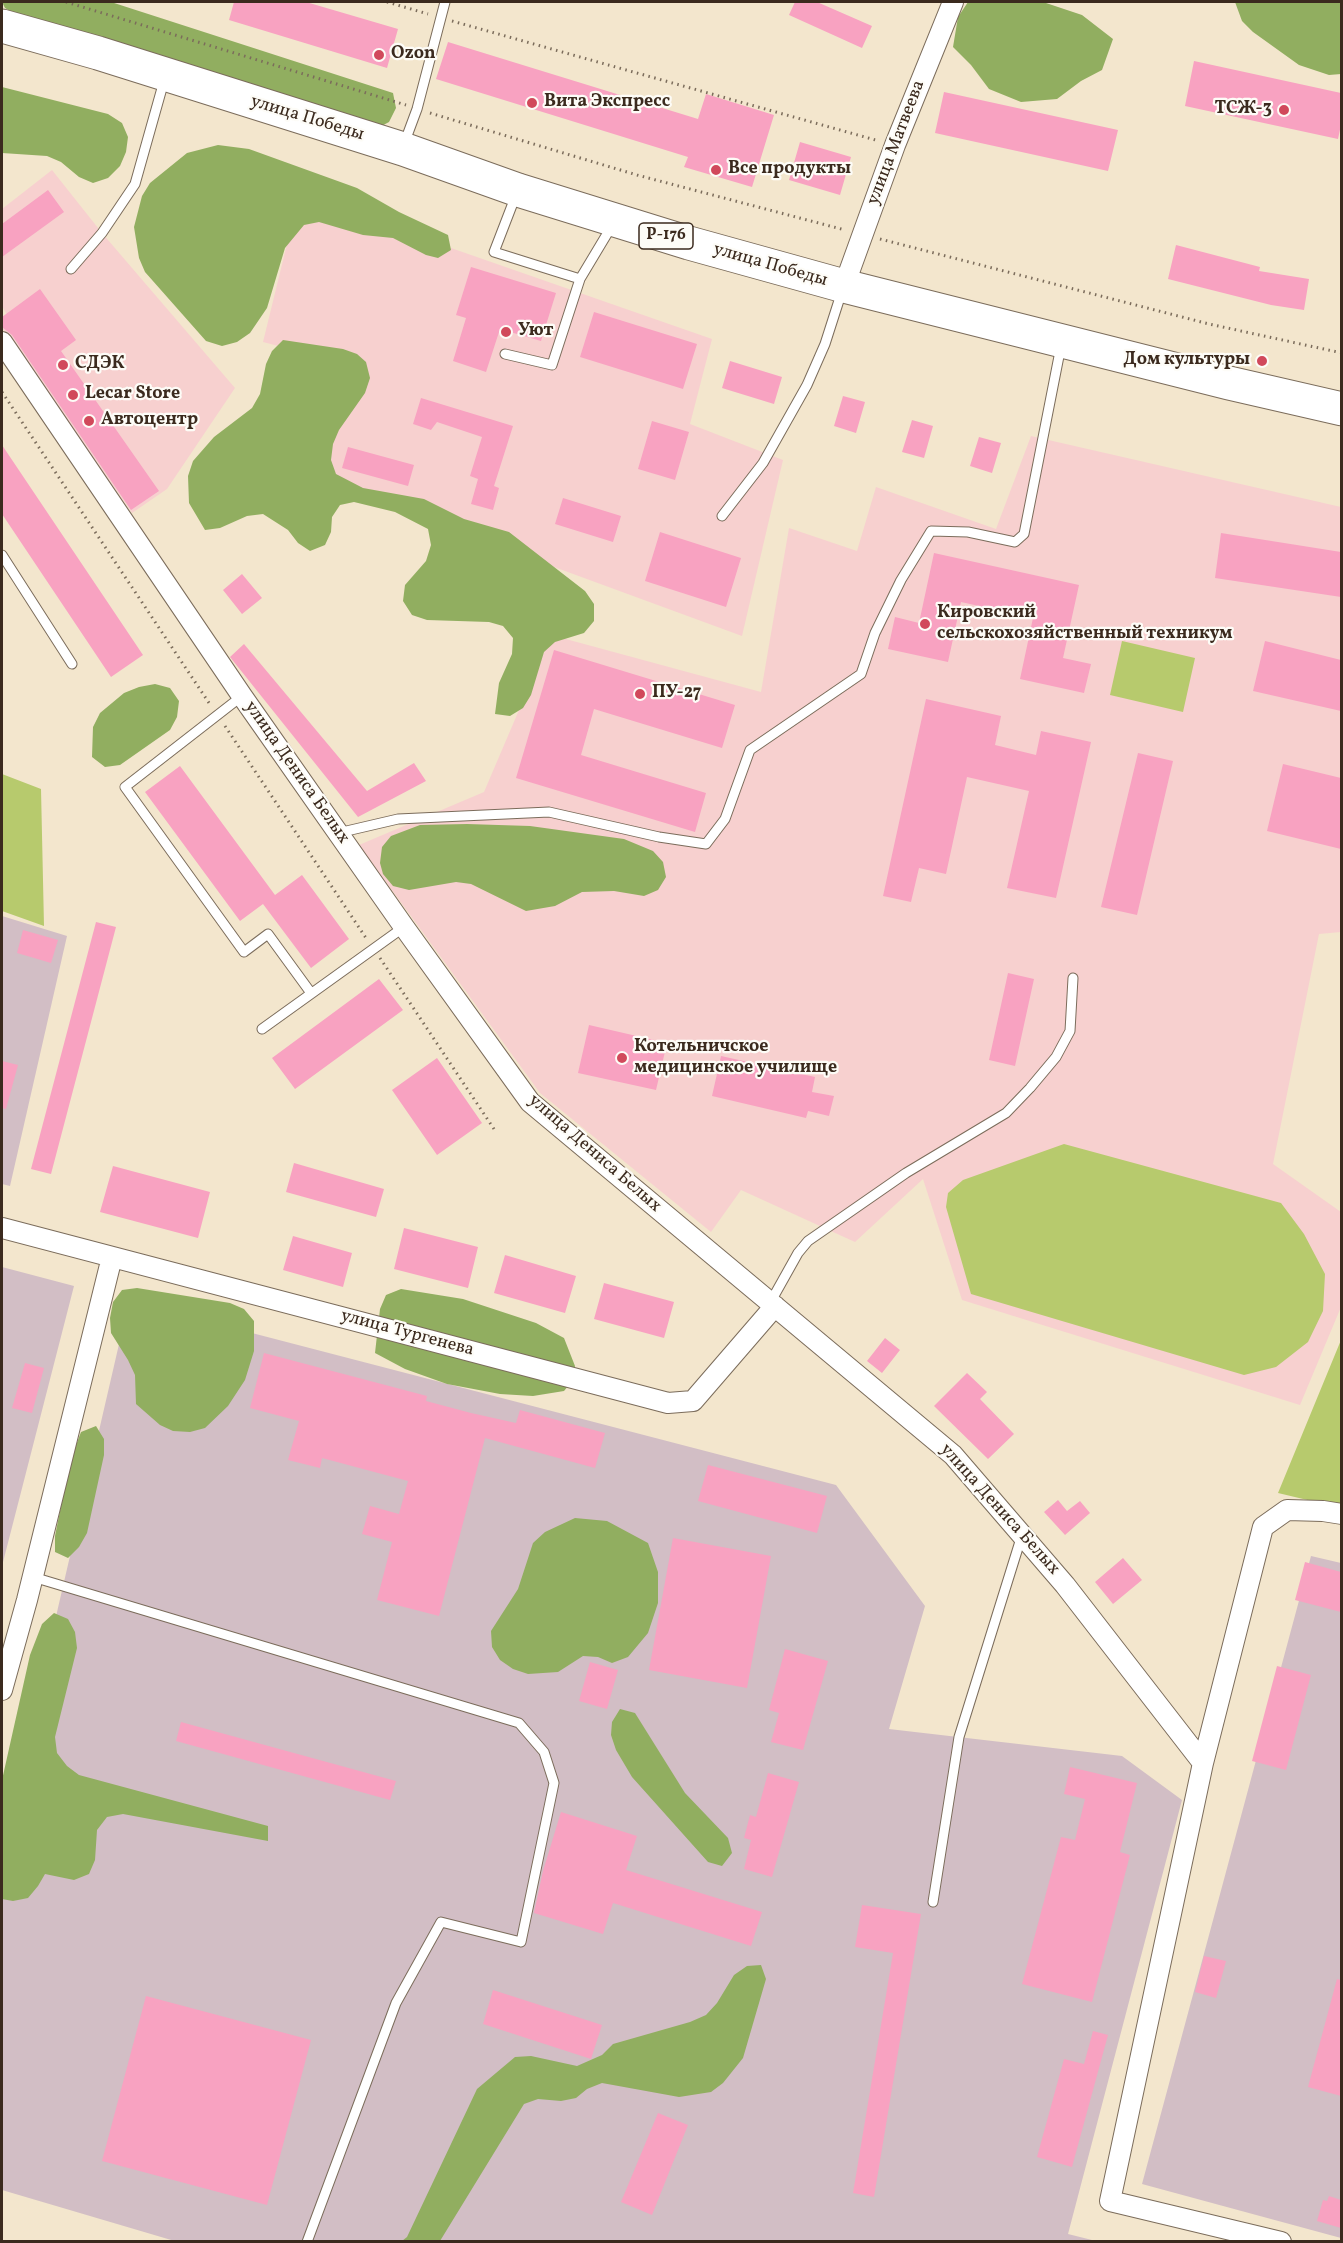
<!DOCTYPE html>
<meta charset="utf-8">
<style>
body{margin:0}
#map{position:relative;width:1343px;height:2243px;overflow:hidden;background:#f3e6cd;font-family:Vollkorn,serif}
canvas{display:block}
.frame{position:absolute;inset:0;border:3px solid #3b2a1e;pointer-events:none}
</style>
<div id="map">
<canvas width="1343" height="2243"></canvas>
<div class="frame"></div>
</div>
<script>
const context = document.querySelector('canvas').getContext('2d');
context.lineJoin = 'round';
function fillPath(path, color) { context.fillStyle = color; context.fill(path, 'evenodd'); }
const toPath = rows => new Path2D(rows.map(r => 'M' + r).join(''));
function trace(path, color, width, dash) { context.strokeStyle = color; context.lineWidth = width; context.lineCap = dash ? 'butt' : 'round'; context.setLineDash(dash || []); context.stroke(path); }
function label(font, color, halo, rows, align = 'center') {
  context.font = font + ' Vollkorn,serif'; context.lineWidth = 4.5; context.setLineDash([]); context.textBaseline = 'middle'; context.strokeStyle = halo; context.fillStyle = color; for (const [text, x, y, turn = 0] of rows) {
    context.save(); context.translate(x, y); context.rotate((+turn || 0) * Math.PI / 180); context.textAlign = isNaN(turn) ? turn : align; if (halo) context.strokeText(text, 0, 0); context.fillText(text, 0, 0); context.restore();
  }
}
fillPath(toPath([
 [52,170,102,233,235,388,167,489,132,513,2,328,2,320,7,315,2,306,2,209],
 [299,195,712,339,690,424,783,460,742,636,320,481,355,366,263,342],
 [1031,436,1341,507,1341,932,1319,934,1273,1164,1341,1212,1341,1307,1300,1405,962,1300,923,1179,855,1242,741,1190,711,1232,540,1093,359,845,484,792,551,635,761,692,789,528,857,551,876,487,996,529]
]), '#f7d0cf');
fillPath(toPath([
 [2,916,67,936,10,1186,2,1184],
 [2,1267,74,1286,2,1566],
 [129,1301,836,1485,925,1606,889,1729,1122,1756,1182,1800,1068,2234,1096,2241,178,2242,2,2190,2,1864,17,1785],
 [1311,1556,1341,1563,1341,2238,1142,2184]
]), '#d2bec5');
fillPath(toPath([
 [1122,641,1195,658,1183,712,1110,695],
 [2,774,41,789,44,926,2,911],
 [1064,1144,1281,1203,1304,1234,1325,1274,1323,1311,1308,1342,1276,1367,1244,1375,971,1294,946,1207,948,1193,963,1180],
 [1341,1340,1341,1508,1278,1493]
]), '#b7ca6d');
fillPath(toPath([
 [2,2,111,2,393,93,396,108,389,122,376,129,19,16,5,8],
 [968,2,1043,2,1082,15,1113,39,1102,70,1081,81,1057,99,1021,102,989,89,971,65,953,47,958,17],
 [1235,2,1341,2,1341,74,1329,75,1299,65,1253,32,1242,21],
 [2,87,108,114,122,123,128,137,126,152,120,166,108,178,93,183,79,177,61,162,47,156,2,153],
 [218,145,249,149,357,188,399,212,448,235,451,250,438,258,426,255,393,238,363,235,319,222,304,225,285,248,267,308,250,333,237,342,222,346,206,341,145,272,139,258,134,227,142,196,150,183,187,153],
 [283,340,343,349,357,354,366,362,370,378,365,393,339,430,333,444,331,460,336,474,363,488,424,499,464,519,509,532,585,591,594,604,594,621,584,633,555,642,544,652,531,695,523,708,510,716,495,714,499,683,512,654,513,638,503,626,489,622,427,620,412,615,403,601,405,585,426,561,431,545,428,529,395,512,354,502,340,505,332,517,331,532,325,545,310,551,298,543,288,530,263,514,247,516,220,528,205,530,189,503,188,476,193,461,214,437,252,408,260,394,266,364,272,351],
 [155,684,170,688,179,701,177,717,170,730,120,765,105,767,92,757,93,727,100,713,124,693,139,687],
 [467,824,530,826,624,839,653,851,663,862,666,877,658,890,644,896,614,891,582,892,555,906,526,911,471,884,456,882,409,890,393,886,383,874,380,863,382,847,391,836,420,825],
 [137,1288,230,1303,244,1309,254,1321,254,1351,245,1380,228,1406,205,1428,190,1432,173,1431,160,1425,136,1404,135,1375,128,1360,111,1333,110,1318,113,1302,122,1290],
 [401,1289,463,1299,536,1323,564,1338,575,1366,573,1380,564,1391,533,1396,500,1394,447,1384,405,1369,375,1353,380,1309,386,1295],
 [96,1426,104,1439,104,1455,87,1533,79,1547,68,1558,55,1552,55,1536,70,1461,81,1432],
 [575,1518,607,1521,648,1543,658,1572,658,1603,648,1633,628,1657,612,1663,598,1657,583,1656,558,1672,528,1674,513,1669,500,1660,492,1647,491,1631,518,1589,533,1543,545,1532],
 [54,1613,68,1619,75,1632,77,1648,55,1737,57,1753,67,1766,79,1775,268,1826,268,1841,123,1814,107,1817,97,1830,95,1860,89,1874,74,1880,45,1874,38,1886,28,1898,13,1901,2,1899,2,1780,30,1655,42,1624],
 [620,1709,635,1713,685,1793,728,1838,732,1853,722,1866,708,1862,632,1777,616,1750,611,1735,612,1722],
 [761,1965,766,1979,743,2058,723,2083,711,2092,679,2097,602,2083,587,2089,576,2098,561,2101,538,2099,524,2104,440,2241,402,2241,407,2237,477,2089,515,2057,531,2056,577,2066,602,2055,613,2044,690,2022,706,2015,717,2003,734,1975,747,1966]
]), '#91ae60');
fillPath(toPath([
 [234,2,306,2,398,29,387,68,229,20],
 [795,2,817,2,872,26,862,48,789,15],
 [448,42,698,119,706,94,774,115,752,187,684,167,688,157,436,79],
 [1194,61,1341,93,1341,125,1338,139,1185,106],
 [944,92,1118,130,1108,171,935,133],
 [800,142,851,157,840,195,789,180],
 [48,190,64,212,2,257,2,224],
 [1176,245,1260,267,1259,271,1309,279,1304,310,1271,305,1168,279],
 [471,267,556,293,541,341,500,329,486,372,453,361,466,318,456,315],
 [40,289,76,340,61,351,159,491,131,510,12,335,2,327,2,317],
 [594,312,697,344,683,389,580,357],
 [730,361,782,377,774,404,722,388],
 [843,396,865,402,856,433,834,426],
 [421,398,513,426,494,486,499,488,493,510,471,504,478,479,470,476,482,437,437,422,431,430,413,424],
 [912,420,933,426,924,458,902,452],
 [652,421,689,432,675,480,638,469],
 [979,437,1001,443,992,473,970,466],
 [2,445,143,655,111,677,2,514],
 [348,447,414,465,408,486,342,468],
 [563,498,621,516,613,542,555,524],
 [660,532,741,558,726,607,645,581],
 [1221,533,1341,552,1341,597,1215,578],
 [934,553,1079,585,1063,658,1091,664,1084,693,1020,679,1033,618,961,602,948,662,888,649,895,617,919,623],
 [242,574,262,598,242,614,223,590],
 [1265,641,1341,660,1341,711,1253,691],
 [244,644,367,791,414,763,426,781,358,817,230,657],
 [554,650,735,705,722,748,594,709,581,755,706,793,695,832,516,778],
 [926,699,1001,716,995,745,1036,755,1041,731,1091,742,1056,898,1007,888,1029,791,967,777,946,874,919,868,911,902,883,896],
 [1138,753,1173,761,1137,915,1101,907],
 [1283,764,1341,778,1341,849,1267,831],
 [180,766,275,895,302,875,349,939,311,968,263,904,240,921,145,792],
 [96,922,116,927,51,1174,31,1169],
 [23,930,58,940,51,963,17,953],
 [1008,973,1034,979,1015,1066,989,1060],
 [379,979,403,1010,295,1089,272,1058],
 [589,1025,667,1043,656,1090,578,1073],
 [721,1056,815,1077,812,1092,834,1096,829,1116,808,1111,806,1118,712,1096],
 [437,1058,482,1123,437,1155,392,1090],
 [2,1061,18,1065,6,1109,2,1108],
 [294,1163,384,1189,376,1217,286,1192],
 [113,1166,210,1192,198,1238,100,1212],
 [404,1228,478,1247,468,1288,394,1269],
 [293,1236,352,1253,343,1287,283,1270],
 [505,1255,576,1276,565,1313,494,1293],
 [604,1283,674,1302,664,1338,594,1319],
 [885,1338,900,1350,882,1373,867,1361],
 [264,1353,427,1396,426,1401,471,1413,516,1423,520,1410,605,1433,595,1468,485,1438,439,1616,377,1600,392,1542,362,1534,370,1506,399,1514,408,1481,322,1458,320,1468,288,1460,299,1421,250,1408],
 [25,1363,44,1368,32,1413,12,1408],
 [967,1373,987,1392,980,1399,1014,1434,988,1459,934,1406],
 [708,1465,827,1496,817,1533,698,1501],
 [1058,1500,1067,1511,1080,1501,1090,1513,1065,1535,1044,1512],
 [673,1538,771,1556,747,1688,649,1670],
 [1123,1558,1142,1580,1113,1604,1095,1582],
 [1305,1562,1341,1572,1341,1612,1295,1600],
 [785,1649,828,1661,803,1750,771,1742,779,1713,769,1710],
 [590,1662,618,1670,607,1709,579,1701],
 [1277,1666,1311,1675,1286,1770,1252,1761],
 [181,1722,396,1781,390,1800,176,1741],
 [1070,1767,1137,1783,1120,1852,1130,1855,1092,2002,1022,1984,1061,1837,1075,1840,1085,1799,1064,1794],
 [768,1773,799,1782,772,1877,744,1869,751,1840,744,1838,750,1815,756,1817],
 [561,1812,637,1836,626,1870,762,1912,751,1946,613,1903,603,1934,534,1913,543,1871],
 [862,1905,921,1914,874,2197,853,2193,893,1953,855,1947],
 [1204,1956,1226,1961,1216,1998,1195,1992],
 [1337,1979,1341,1980,1341,2096,1308,2087],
 [493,1990,602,2025,591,2059,483,2024],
 [146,1996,311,2040,267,2205,102,2161],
 [1093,2031,1108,2035,1072,2167,1037,2157,1064,2059,1084,2064],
 [658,2113,688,2125,652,2215,621,2202],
 [1329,2196,1341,2200,1341,2228,1317,2221,1323,2200,1327,2201]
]), '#f8a2c1');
const service = toPath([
 [404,144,417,109,445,2],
 [516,195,494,252,580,279],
 [71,269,102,233,135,184,164,81],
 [505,354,552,365,580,279,613,224],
 [722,516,763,463,807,385,825,344,842,291],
 [2,555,72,664],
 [242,696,125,787,244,952,268,934,311,993],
 [338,833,398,819,549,812,659,837,706,844,725,819,750,750,861,674,875,633,901,580,931,531,968,532,1015,542,1024,534,1061,346],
 [262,1029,404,927],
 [770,1303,798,1253,808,1241,906,1173,1006,1113,1030,1088,1056,1057,1070,1031,1073,978],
 [33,1577,519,1723,544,1752,554,1783,521,1942,441,1922,396,2003,307,2242],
 [933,1902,959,1737,1022,1535]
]);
const minor = toPath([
 [844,286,895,145,953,2],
 [2,342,242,696,404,927,530,1102,953,1455,1065,1585,1203,1763],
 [2,1228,668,1403,693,1401,775,1306],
 [2,1690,27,1600,112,1257],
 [1281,2242,1110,2201,1203,1763,1263,1527,1287,1510,1323,1511,1342,1514]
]);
const trunk = toPath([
 [2,26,98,53,403,149,518,190,689,243,844,286,1229,383,1342,409]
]);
trace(service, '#7b6c5b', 11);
trace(minor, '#7b6c5b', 22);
trace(trunk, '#7b6c5b', 35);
trace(toPath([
 [66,2,406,105],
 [387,2,428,14],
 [452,21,879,141],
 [430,113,637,175,845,230],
 [880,239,1209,324,1342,353],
 [2,392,211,706],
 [225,726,366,938],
 [380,958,494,1129]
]), '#7b6c5b', 3, [1.5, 4.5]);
trace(service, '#fff', 9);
trace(minor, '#fff', 20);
trace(trunk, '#fff', 33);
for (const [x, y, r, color] of [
 [379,55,6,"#d1495b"],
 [532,103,6,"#d1495b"],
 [1284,110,6,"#d1495b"],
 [716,170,6,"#d1495b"],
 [506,332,6,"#d1495b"],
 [1262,361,6,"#d1495b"],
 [63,365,6,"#d1495b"],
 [73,395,6,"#d1495b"],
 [89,421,6,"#d1495b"],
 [925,624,6,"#d1495b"],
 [640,694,6,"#d1495b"],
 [622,1058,6,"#d1495b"]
]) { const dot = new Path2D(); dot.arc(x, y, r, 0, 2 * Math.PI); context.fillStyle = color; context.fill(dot); trace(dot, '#fdfcf7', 2); }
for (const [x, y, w] of [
 [666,236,54]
]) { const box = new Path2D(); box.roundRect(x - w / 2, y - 13, w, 26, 4.5); context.fillStyle = '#fdfcf7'; context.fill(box); trace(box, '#3b2a1e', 1.5); }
label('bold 16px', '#3b2a1e', null, [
 ["Р-176",666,236]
]);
label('bold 18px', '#3b2a1e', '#fdfcf7', [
 ["Ozon",391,55],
 ["Вита Экспресс",544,103],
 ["ТСЖ-3",1272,110,"right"],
 ["Все продукты",728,170],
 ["Уют",518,332],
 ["Дом культуры",1250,361,"right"],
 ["СДЭК",75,365],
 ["Lecar Store",85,395],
 ["Автоцентр",101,421],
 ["Кировский",937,614],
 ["сельскохозяйственный техникум",937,635],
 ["ПУ-27",652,694],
 ["Котельничское",634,1048],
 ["медицинское училище",634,1069]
], 'left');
label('18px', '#3b2a1e', '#fdfcf7', [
 ["улица Победы",307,119,17],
 ["улица Матвеева",897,143,-69],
 ["улица Победы",770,266,16],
 ["улица Дениса Белых",296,773,55],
 ["улица Дениса Белых",594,1154,41],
 ["улица Тургенева",407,1334,15],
 ["улица Дениса Белых",999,1510,48]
]);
</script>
